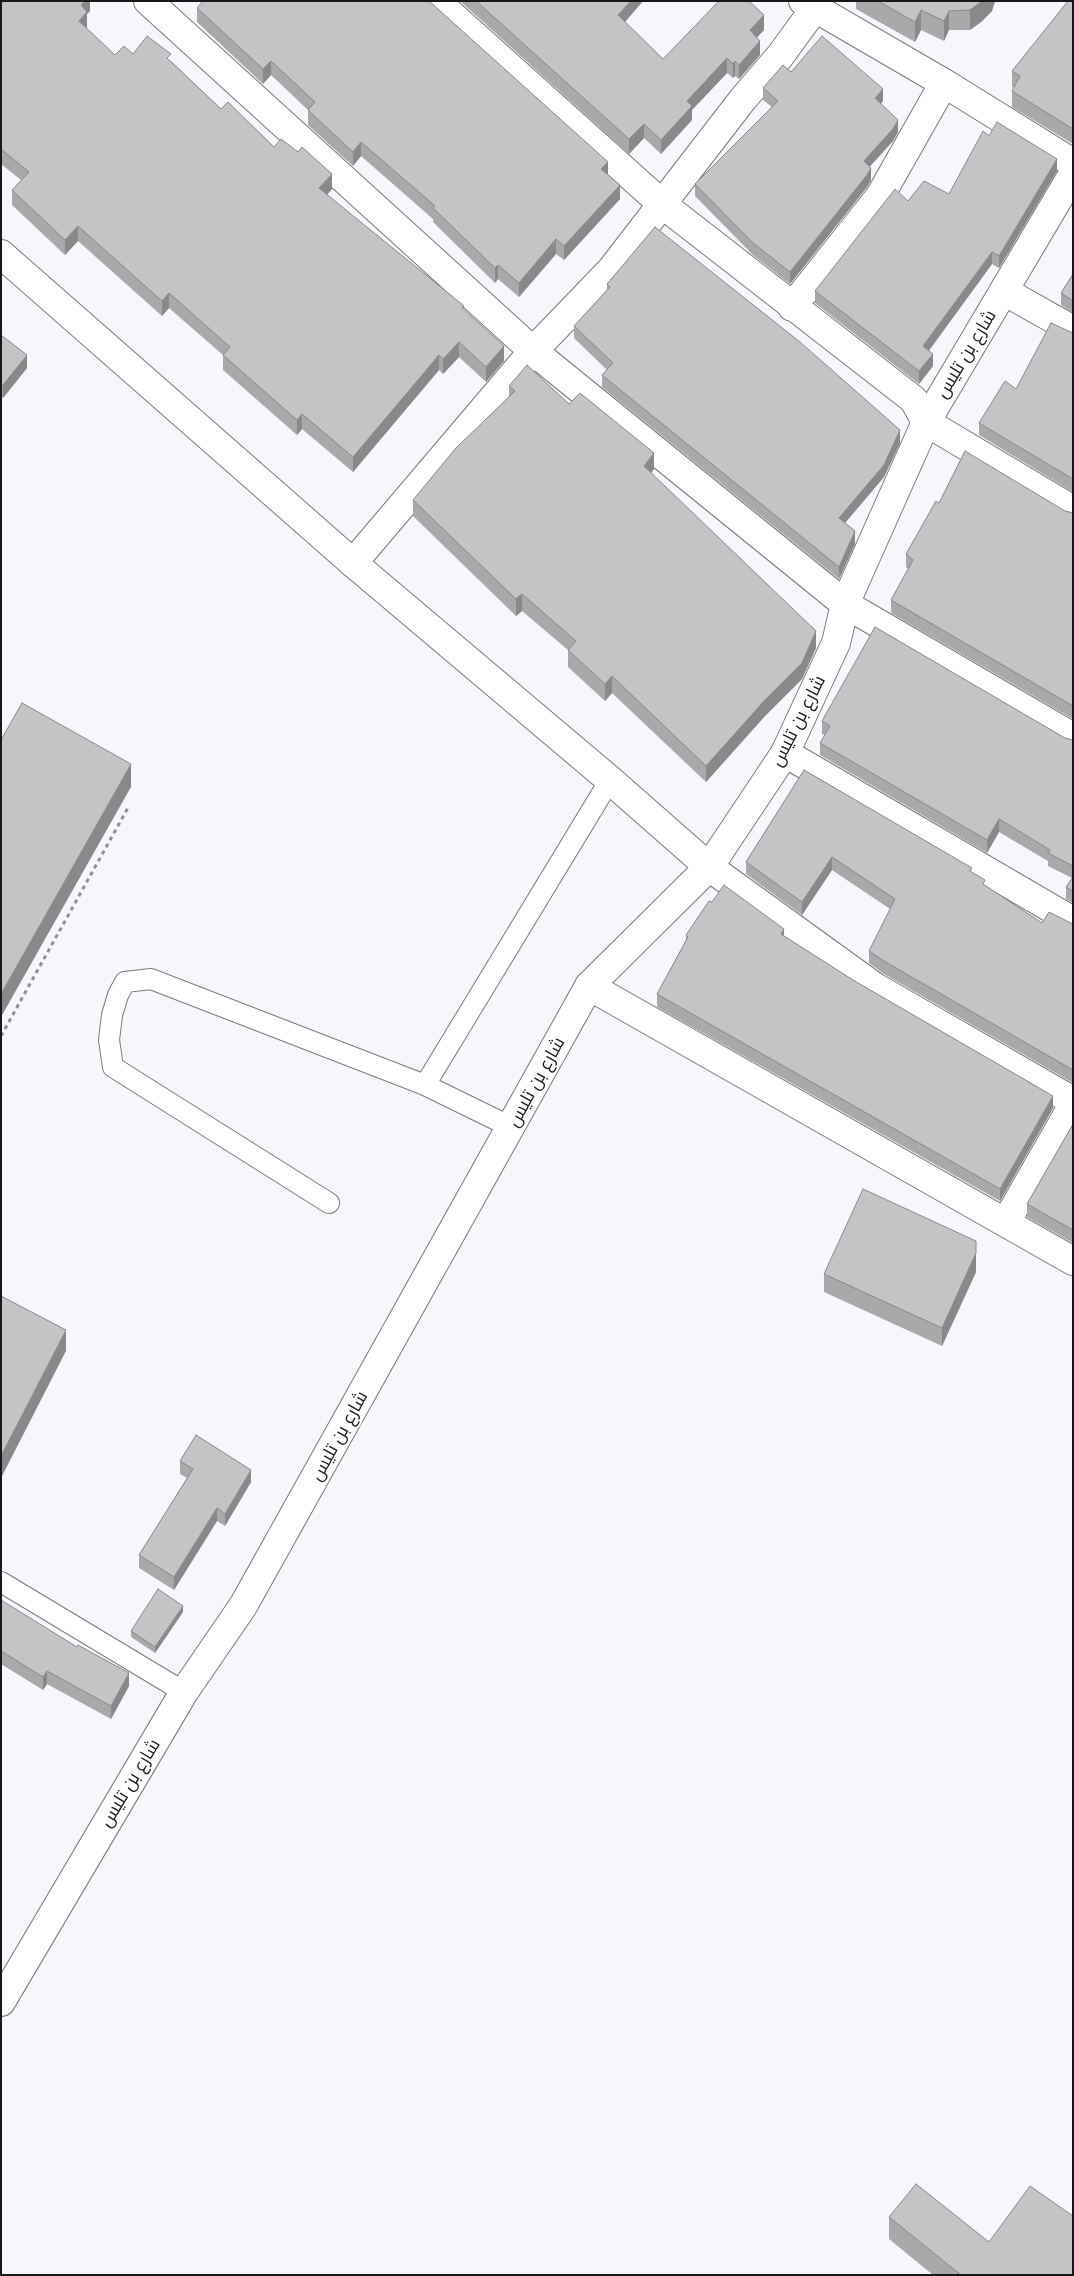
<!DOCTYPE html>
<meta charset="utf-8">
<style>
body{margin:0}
#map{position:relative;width:1074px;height:2276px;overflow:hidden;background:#f7f7fb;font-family:"Golos Text",sans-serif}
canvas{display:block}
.frame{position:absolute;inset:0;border:2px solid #181719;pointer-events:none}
</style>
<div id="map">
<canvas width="1074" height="2276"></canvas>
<div class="frame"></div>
</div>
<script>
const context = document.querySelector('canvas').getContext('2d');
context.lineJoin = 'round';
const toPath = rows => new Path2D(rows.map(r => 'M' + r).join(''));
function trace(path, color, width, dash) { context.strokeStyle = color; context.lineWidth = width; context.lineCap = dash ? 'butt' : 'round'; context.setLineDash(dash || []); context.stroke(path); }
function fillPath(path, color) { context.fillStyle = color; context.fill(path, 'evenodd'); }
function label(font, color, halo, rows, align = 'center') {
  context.font = font + ' "Golos Text",Cairo,sans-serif'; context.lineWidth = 4; context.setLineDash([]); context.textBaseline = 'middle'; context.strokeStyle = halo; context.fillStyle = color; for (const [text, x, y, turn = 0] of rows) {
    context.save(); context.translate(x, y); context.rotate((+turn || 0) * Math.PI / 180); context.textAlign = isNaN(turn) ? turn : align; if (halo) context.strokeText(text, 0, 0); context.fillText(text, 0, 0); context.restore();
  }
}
const service = toPath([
 [425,1085,610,780],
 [329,1203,113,1067,109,1040,112,1015,118,995,125,982,151,979,425,1085,511,1127],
 [1,1582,184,1692]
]);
const minor = toPath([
 [148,1,533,351,845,604,1073,737],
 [436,1,662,204,914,400,926,422,1073,510],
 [803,1,944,83,1073,163],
 [1004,291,1073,330],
 [792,307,880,196,944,83],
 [353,563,533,351,611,270,743,99,780,56,815,8],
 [785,753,1073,921],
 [709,867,875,987,1073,1101],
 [589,986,1073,1261],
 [1006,1222,1073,1105]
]);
const tertiary = toPath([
 [1,254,353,563,610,780,709,867],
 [1,2002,184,1692,243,1606,589,986,709,867,785,753,836,643,845,604,926,422,1073,174]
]);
trace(service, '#7a7a7d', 22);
trace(minor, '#7a7a7d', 30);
trace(tertiary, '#7a7a7d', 30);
trace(toPath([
 [1,1036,129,806]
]), '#919093', 3, [4, 4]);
trace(service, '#fff', 20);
trace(minor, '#fff', 28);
trace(tertiary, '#fff', 28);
fillPath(toPath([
 [1,1,90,1,90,11,87,14,87,27,86,28,115,55,133,54,171,61,221,109,332,189,327,195,464,310,504,361,486,382,459,357,443,374,439,370,353,472,302,429,297,435,223,370,223,355,169,308,162,316,78,241,65,255,12,205,12,190,21,180,1,164],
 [460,1,643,1,625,22,663,59,764,30,757,37,760,55,739,79,735,76,733,78,727,73,692,110,692,120,661,154,644,138,629,154],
 [856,1,995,1,992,11,981,22,970,30,949,30,944,41,921,30,915,42,856,9],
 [1073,1,1073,144,1012,107,1012,91,1014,88,1012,87,1012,71],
 [197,8,608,175,620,199,564,260,556,254,519,297,498,279,495,283,433,222,433,219,361,156,353,166,308,125,308,110,271,75,263,84,197,22],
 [791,72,883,101,881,103,898,132,893,141,870,166,871,180,867,187,790,284,753,255,695,196,695,184,772,107,763,100,763,88],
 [989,136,1057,171,999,268,992,264,929,351,933,366,919,384,815,303,815,291,908,201,949,194],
 [1073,274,1073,313,1061,305,1061,293],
 [607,284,900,443,884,477,845,523,855,544,839,579,602,387,602,375,607,370,574,338,574,326,607,290],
 [1073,333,1073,492,979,435,979,423,1016,389],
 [1,335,27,368,3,398,1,396],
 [509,386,569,404,654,469,651,473,816,648,802,679,765,716,706,782,612,693,605,701,568,667,568,650,522,611,516,616,413,516,413,500,509,397],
 [939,503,1065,511,1073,513,1073,719,891,613,891,600,908,569,906,567,906,554],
 [822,721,1065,738,1073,740,1073,903,1066,899,1066,887,1072,878,1048,866,1048,861,999,832,987,853,820,755,820,743,825,735,822,734],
 [804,770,972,873,985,886,1042,923,1073,924,1073,1083,884,974,869,963,869,951,890,909,832,870,802,915,746,874,746,862],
 [712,902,784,936,1053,1108,1000,1201,657,1007,657,994,686,940,686,935],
 [1073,1124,1073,1243,1027,1217,1027,1204],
 [976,1272,942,1346,824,1292,824,1274],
 [180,1461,251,1482,225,1526,217,1521,174,1590,139,1568,139,1555,187,1478,180,1474],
 [1,1600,129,1686,111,1719,47,1684,43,1690,1,1664],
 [183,1612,155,1653,131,1637,131,1631],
 [889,2217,989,2242,1073,2275,933,2275,889,2239]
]), '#a9a8aa');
fillPath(toPath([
 [85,1,90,1,90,11,87,14,87,27,79,36,79,21,81,5],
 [631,1,643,1,618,30,618,15],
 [982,1,995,1,992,11,981,22,970,30,970,10],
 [921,10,921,30,915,42,915,22],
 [949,11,949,30,944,41,944,21],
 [764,15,764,30,750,45,750,30],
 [760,41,760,55,739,79,739,65],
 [727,58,727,73,692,110,692,120,661,154,661,140,687,101],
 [271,61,271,75,263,84,263,69],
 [735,61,735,76,733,78,733,64],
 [883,89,883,101,875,110,875,98],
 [898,120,898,132,893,141,864,173,864,161],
 [644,124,644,138,629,154,629,139],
 [361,142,361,156,353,166,353,152],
 [1057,159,1057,171,999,268,999,256],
 [608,162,608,176,601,169],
 [871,168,871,180,867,187,790,284,790,272],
 [332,174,332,189,319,203,319,188],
 [620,185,620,199,564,260,564,246],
 [78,226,78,241,65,255,65,240],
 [556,239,556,254,519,297,519,283],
 [992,252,992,264,923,358,923,346],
 [498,265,498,279,495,283,495,268],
 [169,293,169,308,162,316,162,301],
 [459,342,459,357,443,374,443,359],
 [504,346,504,361,486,382,486,367],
 [933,354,933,366,919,384,919,371],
 [27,355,27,368,3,398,3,385],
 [439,355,439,370,353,472,353,457],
 [302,414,302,429,297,435,297,420],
 [900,430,900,443,884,477,839,530,839,518],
 [654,453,654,469,644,483,644,466],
 [855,531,855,544,839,579,839,567],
 [522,594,522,611,516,616,516,599],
 [816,631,816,648,802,679,765,716,706,782,706,766],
 [612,676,612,693,605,701,605,684],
 [131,764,131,787,1,1017,1,994],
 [999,819,999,832,987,853,987,840],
 [832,857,832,870,802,915,802,902],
 [784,929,784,941,781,934],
 [1053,1096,1053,1108,1000,1201,1000,1189],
 [976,1253,976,1272,942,1346,942,1328],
 [66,1330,66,1351,1,1478,1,1456],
 [251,1470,251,1482,225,1526,225,1514],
 [217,1508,217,1521,174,1590,174,1577],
 [183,1606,183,1612,155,1653,155,1647],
 [47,1671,47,1684,43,1690,43,1677],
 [129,1673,129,1686,111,1719,111,1706]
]), '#8a888b');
const building = toPath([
 [1,1,85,1,81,5,87,12,79,21,115,55,124,46,133,54,147,36,171,54,167,58,221,109,228,102,274,147,281,139,298,152,302,147,332,174,319,188,464,306,462,308,504,346,486,367,459,342,443,359,439,355,353,457,302,414,297,420,223,355,230,347,169,293,162,301,78,226,65,240,12,190,29,172,1,149,1,1],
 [203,1,429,1,608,162,601,169,620,185,564,246,556,239,519,283,498,265,495,268,433,208,435,206,361,142,353,152,308,110,315,102,271,61,263,69,197,8,203,1],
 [476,1,631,1,618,15,663,59,719,1,749,1,764,15,750,30,760,41,739,65,735,61,733,64,727,58,687,101,692,106,661,140,644,124,629,139,476,1],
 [878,1,982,1,970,10,949,11,944,21,921,10,915,22,878,1],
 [1068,1,1073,1,1073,129,1012,91,1020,76,1012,71,1068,1],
 [822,36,883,89,875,98,898,120,893,129,864,161,871,168,867,175,790,272,753,243,695,184,778,101,763,88,783,65,791,72,822,36],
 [997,122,1057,159,999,256,992,252,923,346,933,354,919,371,815,291,895,189,908,201,924,181,949,194,983,131,989,136,997,122],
 [655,227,800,342,900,430,884,465,839,518,855,531,839,567,602,375,613,363,574,326,610,287,607,284,655,227],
 [1073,274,1073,301,1061,293,1073,274],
 [1051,323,1073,333,1073,479,979,423,1005,381,1016,389,1051,323],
 [1,335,27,355,3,385,1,384,1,335],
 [527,365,569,404,580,393,654,453,644,466,816,631,802,663,765,700,706,766,612,676,605,684,568,650,576,641,522,594,516,599,413,500,456,448,515,391,509,386,527,365],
 [965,451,1065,511,1073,513,1073,706,891,600,913,560,906,554,936,501,939,503,965,451],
 [875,627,1065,738,1073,740,1073,866,1048,853,1050,850,999,819,987,840,820,743,830,726,822,721,875,627],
 [22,703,131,764,1,994,1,740,22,703],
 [804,770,972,868,970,871,985,880,983,884,1042,923,1049,912,1073,924,1073,1070,884,961,869,951,895,899,832,857,802,902,746,862,804,770],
 [1073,877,1073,891,1066,887,1073,877],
 [724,885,784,929,781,934,853,980,1053,1096,1000,1189,657,994,688,937,686,935,709,901,712,902,724,885],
 [1073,1124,1073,1230,1027,1204,1073,1124],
 [863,1189,976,1241,976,1253,942,1328,824,1274,863,1189],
 [1,1296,66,1330,1,1456,1,1296],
 [196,1435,251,1470,225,1514,217,1508,174,1577,139,1555,193,1469,180,1461,196,1435],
 [158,1589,183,1606,155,1647,131,1631,158,1589],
 [1,1600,77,1647,78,1645,129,1673,111,1706,47,1671,43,1677,1,1651,1,1600],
 [916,2184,989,2242,1030,2186,1073,2216,1073,2275,961,2275,889,2217,916,2184]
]);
fillPath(building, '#c5c3c6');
trace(building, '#8a888b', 1);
label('18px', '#181719', '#fff', [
 ["شارع بن تليس",966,354,-59],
 ["شارع بن تليس",798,721,-63],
 ["شارع بن تليس",536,1082,-61],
 ["شارع بن تليس",339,1436,-61],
 ["شارع بن تليس",130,1783,-59]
]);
</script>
